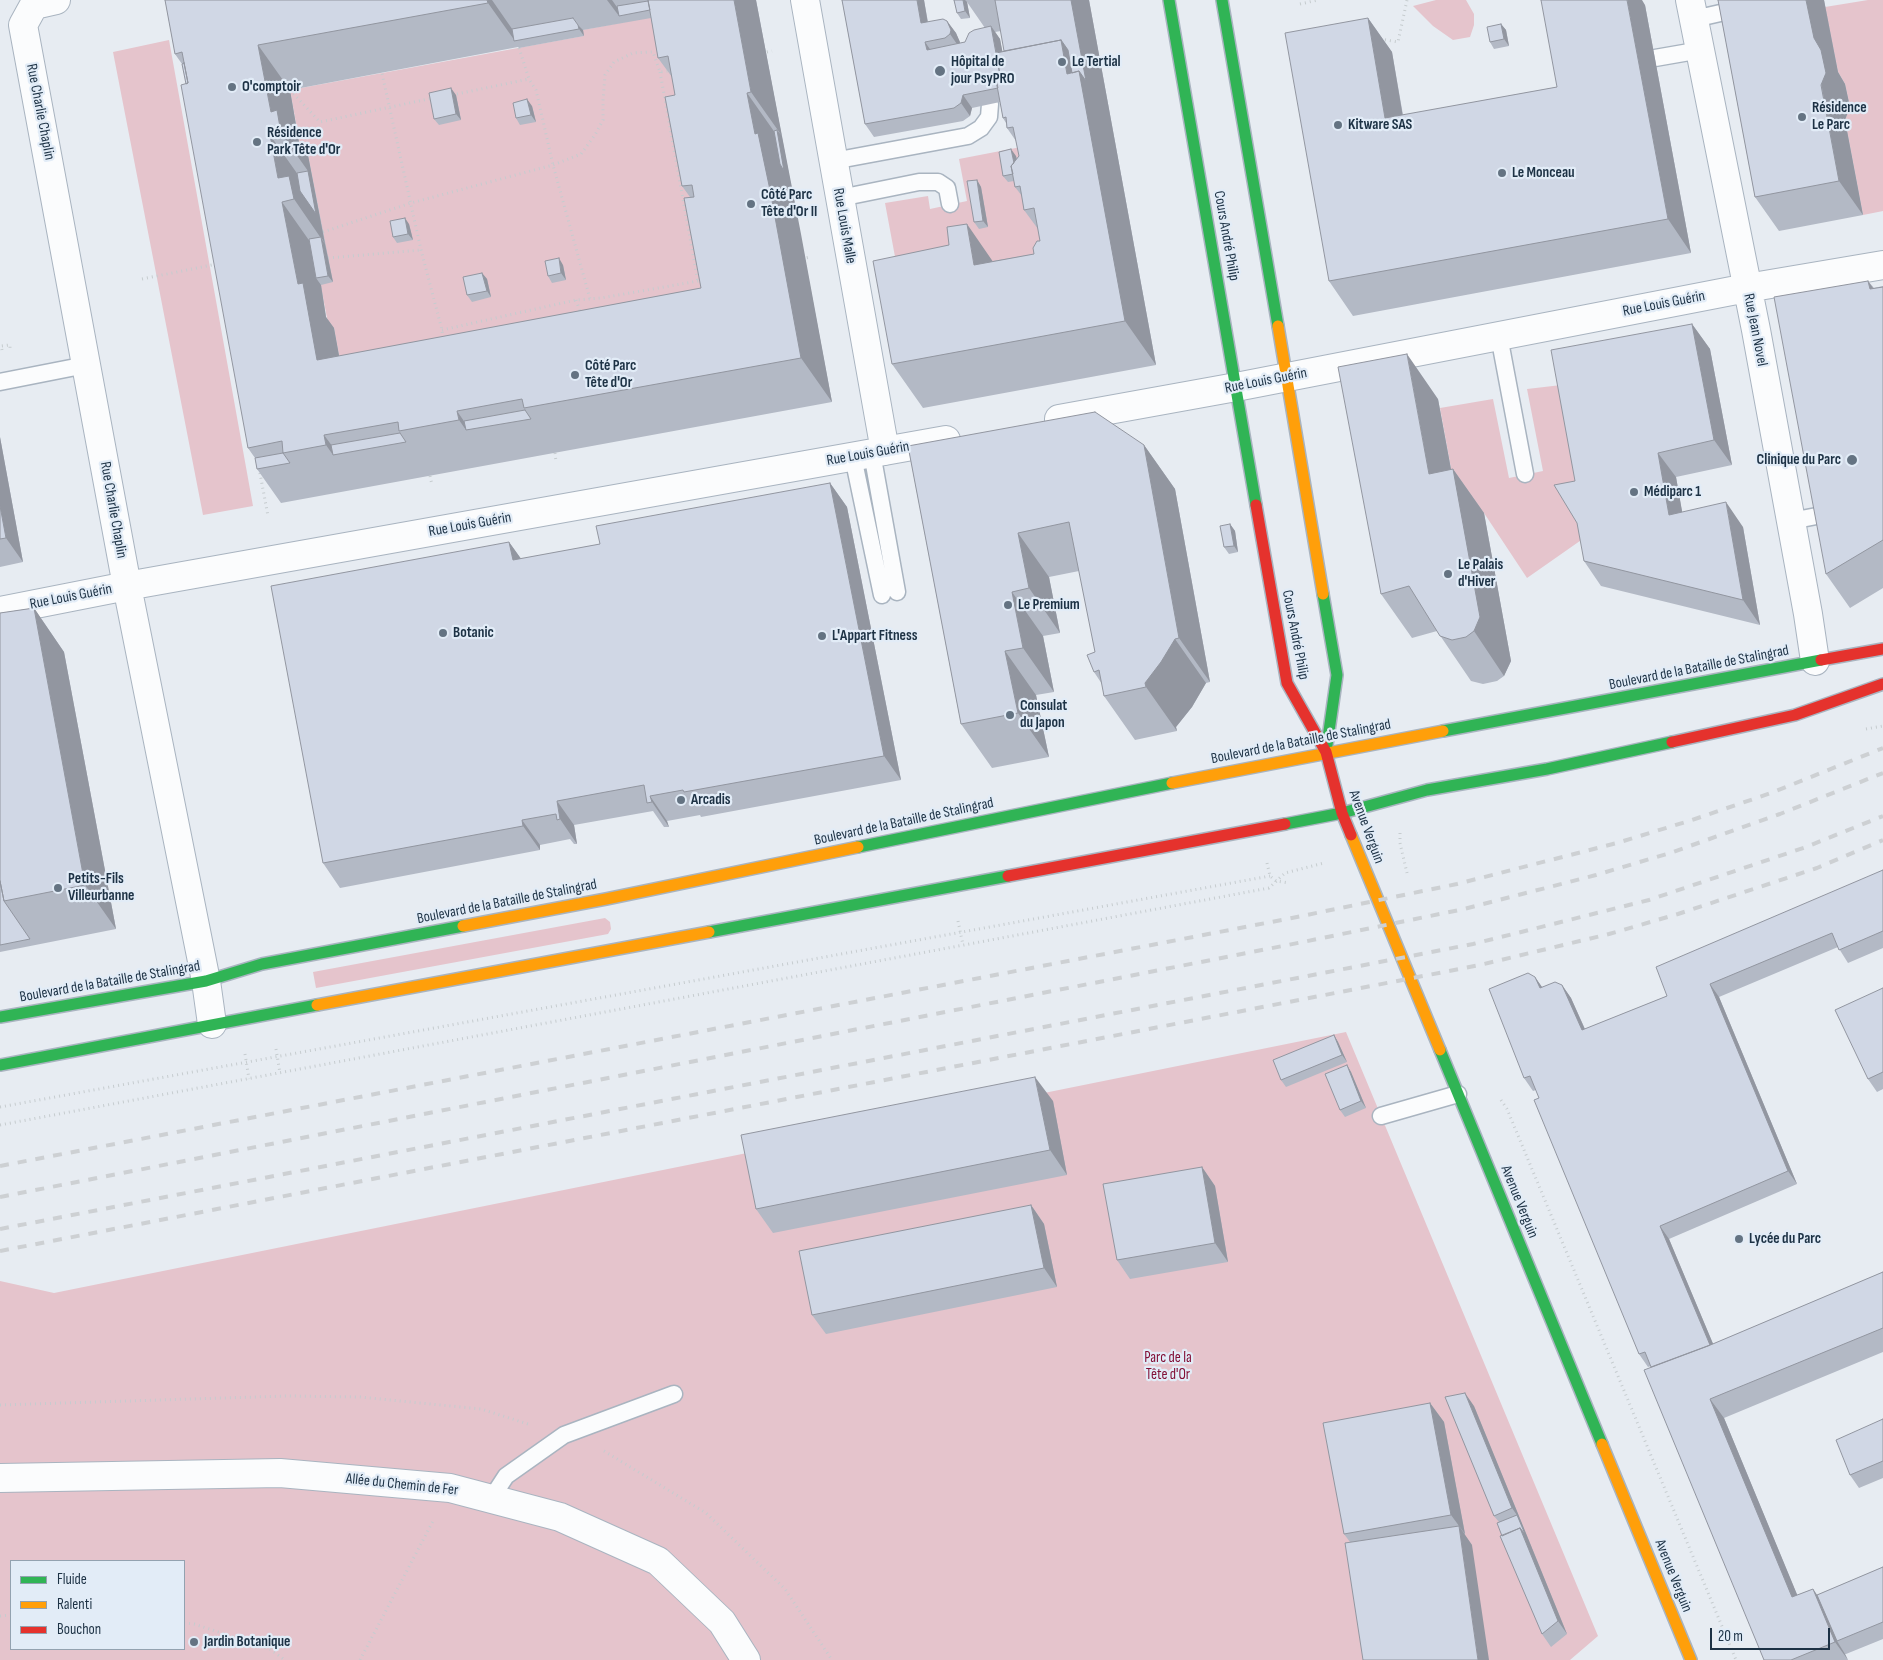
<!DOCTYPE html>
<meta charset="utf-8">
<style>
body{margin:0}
#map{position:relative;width:1883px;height:1660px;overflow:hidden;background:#e7ecf2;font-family:"Sofia Sans Condensed",sans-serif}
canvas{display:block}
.legend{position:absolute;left:10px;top:1560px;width:175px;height:90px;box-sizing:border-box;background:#e2ecf7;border:1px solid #93a2b0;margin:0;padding:6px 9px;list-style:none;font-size:15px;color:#1d3245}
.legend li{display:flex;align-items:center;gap:10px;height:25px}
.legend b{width:25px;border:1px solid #93a2b0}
.scale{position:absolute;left:1710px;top:1628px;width:120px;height:22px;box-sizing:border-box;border:2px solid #1d3245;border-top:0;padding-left:6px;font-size:15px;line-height:18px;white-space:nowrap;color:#1d3245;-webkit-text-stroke:4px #e2ecf7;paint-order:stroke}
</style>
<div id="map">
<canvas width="1883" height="1660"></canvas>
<ul class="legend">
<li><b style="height:6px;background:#30b455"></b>Fluide</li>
<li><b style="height:6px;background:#ff9f0a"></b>Ralenti</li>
<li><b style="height:6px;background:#e5322d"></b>Bouchon</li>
</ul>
<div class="scale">20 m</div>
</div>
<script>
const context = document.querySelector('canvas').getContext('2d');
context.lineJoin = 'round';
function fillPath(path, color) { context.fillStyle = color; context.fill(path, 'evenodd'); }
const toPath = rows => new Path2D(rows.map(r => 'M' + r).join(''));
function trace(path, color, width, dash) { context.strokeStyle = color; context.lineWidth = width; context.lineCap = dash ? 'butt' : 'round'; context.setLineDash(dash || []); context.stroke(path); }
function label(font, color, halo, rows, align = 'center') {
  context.font = font + ' "Sofia Sans Condensed",sans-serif'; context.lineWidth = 4.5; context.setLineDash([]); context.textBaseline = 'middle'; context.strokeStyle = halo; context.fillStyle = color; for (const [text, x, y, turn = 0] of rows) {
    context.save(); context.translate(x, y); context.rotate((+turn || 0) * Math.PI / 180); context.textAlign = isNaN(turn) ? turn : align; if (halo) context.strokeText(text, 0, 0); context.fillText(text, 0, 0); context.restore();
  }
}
fillPath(toPath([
 [1436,0,1466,0,1474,14,1474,25,1470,37,1453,40,1433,26,1413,6],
 [1868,0,1883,0,1883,211,1863,215,1845,120,1850,107,1845,84,1838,72,1825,7],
 [673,13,732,333,348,404,334,328,329,328,313,246,325,243,308,155,302,156,290,90,583,36,582,30],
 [169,40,253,506,203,515,113,52],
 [1021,147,1055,254,904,305,885,203,928,196,930,209,967,201,959,159],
 [1570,384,1587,536,1527,578,1484,513,1460,518,1440,408,1493,399,1509,478,1543,471,1527,389],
 [605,918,610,922,611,929,608,934,316,988,313,972],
 [1346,1032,1598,1636,1570,1660,0,1660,0,1281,54,1293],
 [11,1561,184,1561,184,1649,11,1649]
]), '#e5c4cc');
const lane = toPath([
 [1694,19,1738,9],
 [1655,58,1701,50],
 [833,161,968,136,981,128,989,117,990,104],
 [840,198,919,182,938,182,947,188,950,204],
 [1499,336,1525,474],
 [0,382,86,365],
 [872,453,897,592],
 [853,457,882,595],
 [1791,521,1832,513],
 [1381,1116,1458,1094],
 [491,1499,506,1476,564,1435,674,1394]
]);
const street = toPath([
 [56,0,34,5,23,25,127,586,206,981,212,1024],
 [805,0,885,451],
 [1690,0,1756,330,1808,614,1815,661],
 [1059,419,1236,387,1747,288,1883,265],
 [0,611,127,586,946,440],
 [0,1478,280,1473,450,1488,560,1517,658,1561,722,1622,746,1660]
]);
const fast = toPath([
 [1169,0,1256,505],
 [1222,0,1278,326],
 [1323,594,1337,675,1326,752],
 [1443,731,1821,660],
 [1285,824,1342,813,1427,790,1547,769,1672,742],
 [858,847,1172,783],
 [709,932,1008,876],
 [0,1017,206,981,262,964,463,926],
 [1440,1050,1602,1444],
 [0,1065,317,1005]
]);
const slow = toPath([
 [1278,326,1323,594],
 [1172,783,1443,731],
 [1351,835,1440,1050],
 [463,926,606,899,858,847],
 [317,1005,709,932],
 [1602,1444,1691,1660]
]);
const jam = toPath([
 [1256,505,1287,683,1326,752,1342,813,1351,835],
 [1821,660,1883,649],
 [1672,742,1795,715,1883,684],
 [1008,876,1285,824]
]);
trace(lane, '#a9b4c0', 19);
trace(street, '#a9b4c0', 30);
trace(fast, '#a9b4c0', 14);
trace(slow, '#a9b4c0', 14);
trace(jam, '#a9b4c0', 14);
trace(toPath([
 [1300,4,1318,0],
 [1380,39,1398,42,1407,0],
 [519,48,529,79,536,90,553,165,590,299],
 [762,53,772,51],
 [381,69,421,250,442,330,443,341],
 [660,72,698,282],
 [290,90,320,122,433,98],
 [452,95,529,79],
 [323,232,411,203,553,165,581,154,595,135,603,120,603,101,605,75,614,62,633,53,653,52,660,72,670,71],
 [328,258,421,250],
 [802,259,810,257],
 [142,279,217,264],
 [576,300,581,314],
 [442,330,576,300,601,298,704,280],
 [2,350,1,346,10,345,10,349],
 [555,453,556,462],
 [259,468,268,516],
 [430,476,432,485],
 [1866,729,1883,726],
 [1400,833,1400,843,1407,873],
 [1267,863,1270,876,1276,881,1289,883],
 [958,921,963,945],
 [276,1049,280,1073],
 [245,1054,249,1079],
 [1501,1100,1507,1109,1736,1660],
 [0,1107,1270,876],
 [0,1125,1269,888,1285,873,1324,863],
 [0,1405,287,1396,360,1397,481,1409,528,1424],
 [604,1451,706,1513,785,1589,832,1660],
 [0,1616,11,1615],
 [184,1623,194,1624,270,1649,285,1660],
 [360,1660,433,1521]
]), '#c6cccf', 3, [1, 4]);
trace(lane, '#fbfcfd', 16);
trace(street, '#fbfcfd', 28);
trace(fast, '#30b455', 11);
trace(slow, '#ff9f0a', 11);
trace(jam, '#e5322d', 11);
trace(toPath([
 [0,1166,1292,918,1457,884,1617,843,1692,820,1771,793,1883,748],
 [0,1197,1303,942,1464,909,1596,875,1670,853,1780,814,1883,773],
 [0,1229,1473,944,1649,900,1806,847,1883,816],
 [0,1251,1480,965,1609,934,1678,914,1817,868,1883,840]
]), '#cdd0d3', 4, [9, 9]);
fillPath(toPath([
 [165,0,756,0,832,402,281,503,257,469,255,458,248,448,186,84,182,64,175,54],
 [651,18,658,58,672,77,675,95,682,186,690,197,701,288,339,356,334,328,326,317,321,285,333,282,308,155,299,142,290,90,518,47,519,48,584,36,583,30],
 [842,0,924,0,928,22,947,21,956,33,960,43,965,42,985,28,967,2,970,18,961,19,957,13,954,0,1089,0,1156,365,923,408,892,364,993,261,1034,254,1040,241,1038,229,1024,210,1022,196,1015,187,1014,181,1008,182,1003,176,1016,156,1017,159,1019,156,1016,141,1007,128,1006,123,1003,118,1000,102,972,108,970,116,963,121,874,137,865,124],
 [1001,31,1004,51,1002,51,1000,39,995,32],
 [1718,0,1824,0,1838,72,1845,84,1850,107,1845,120,1863,215,1779,231,1755,197],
 [1645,5,1691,253,1353,316,1329,281,1368,18,1392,52,1403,115,1557,87],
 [1501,24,1506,30,1509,46,1494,49,1490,42],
 [456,95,461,120,439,125,434,119],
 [532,106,536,122,520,125,516,118],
 [977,180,981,187,988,227,979,229,974,222],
 [409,224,413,240,397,243,393,237],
 [563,265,566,280,552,283,548,276],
 [482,273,487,279,491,297,472,302,467,295],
 [1868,281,1874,288,1883,286,1883,588,1850,608,1826,574],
 [1692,324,1710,349,1732,465,1676,477,1682,512,1743,527,1760,625,1601,586,1584,561,1575,481],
 [1438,399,1451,469,1453,469,1484,513,1511,661,1504,676,1497,681,1483,684,1471,681,1437,631,1412,638,1381,594],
 [0,437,23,562,0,567],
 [1144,445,1175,489,1210,682,1206,683,1192,707,1176,727,1177,731,1135,740,1104,696,1102,684,1094,672,1095,652,1079,571,1049,577,1060,633,1043,636,1054,692,1036,695,1049,757,992,768,961,724,908,446],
 [830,483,847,507,901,780,701,817,700,815,667,821,669,827,664,827,653,811,574,825,577,844,574,844,570,839,540,845,540,850,340,888,323,863,509,542,521,559,600,544],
 [1230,524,1235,531,1238,552,1229,554,1224,547],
 [34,608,64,652,116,929,0,952,0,613],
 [1883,870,1883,948,1848,963,1838,947,1719,997,1797,1184,1669,1239,1713,1344,1883,1272,1883,1352,1724,1418,1797,1595,1813,1589,1817,1595,1883,1567,1883,1639,1846,1654,1845,1654,1848,1660,1764,1660,1651,1367,1651,1366,1648,1367,1639,1354,1539,1098,1536,1090,1533,1091,1524,1078,1535,977,1542,987,1562,985,1571,998,1585,1029,1667,996],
 [1883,988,1883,1089,1877,1092,1868,1079],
 [1334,1035,1338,1042,1347,1062,1286,1087,1281,1080],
 [1347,1065,1351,1072,1366,1108,1345,1117,1340,1110],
 [1053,1101,1067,1175,773,1233,756,1209],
 [1202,1167,1215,1186,1228,1262,1130,1279,1117,1260],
 [1031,1205,1044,1224,1057,1287,826,1334,812,1315],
 [1430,1403,1444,1422,1465,1534,1464,1534,1472,1545,1350,1542,1344,1534],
 [1474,1406,1567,1634,1551,1647,1542,1634,1502,1536,1499,1522,1494,1516],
 [1883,1419,1883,1478,1859,1488,1850,1475]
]), '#b3b9c5');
fillPath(toPath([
 [487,0,492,0,517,36,515,41,488,3],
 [607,0,612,0,621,13,619,16],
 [734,0,756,0,782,136,751,92],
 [917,0,924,0,930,36,921,23],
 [963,0,965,0,967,2,970,18,965,11],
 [1071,0,1089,0,1156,365,1125,321,1067,74,1061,40],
 [1627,0,1642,0,1645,5,1691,253,1668,219],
 [1806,0,1824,0,1838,72,1845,84,1850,107,1845,120,1863,215,1839,181],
 [1368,18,1392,52,1409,153,1385,118],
 [947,21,956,33,960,42,959,47,950,34],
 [1501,24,1506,30,1509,46,1504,39],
 [578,25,583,30,584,36,579,29],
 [991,26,1000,39,1012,100,1003,87],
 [925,42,934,55,927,50],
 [258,45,290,90,299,142,308,155,325,244,294,199,278,178,270,135,301,179,308,171,281,133,271,112],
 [451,88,456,95,461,120,456,114],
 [747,93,778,137,777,130,782,136,801,234,832,402,801,358,755,134],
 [963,95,972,108,970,116,961,103],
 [527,99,532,106,536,122,531,115],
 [1011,149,1016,156,1021,180,1016,173],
 [977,180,981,187,988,227,983,221],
 [282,202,313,246,316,278,321,285,326,317,334,328,348,404,317,360,298,284],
 [405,218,409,224,413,240,408,234],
 [967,224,998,269,974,265],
 [321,237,325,244,333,282,328,276],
 [559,258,563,265,566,280,561,273],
 [482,273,487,279,491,297,487,291],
 [1868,281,1883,302,1870,289],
 [1692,324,1710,349,1732,465,1714,440],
 [1407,354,1438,399,1460,518,1429,474],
 [457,411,470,430,466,430,459,420],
 [324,435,338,454,333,455,326,445],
 [0,437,23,562,6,538,0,506],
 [1144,445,1175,489,1210,682,1179,638],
 [1658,453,1676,477,1687,539,1669,515],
 [1453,469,1484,513,1511,661,1504,676,1474,631],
 [830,483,847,507,901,780,884,756],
 [1726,502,1743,527,1760,625,1743,600],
 [1230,524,1235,531,1238,552,1234,546],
 [1018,533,1049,577,1060,633,1029,588],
 [509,542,527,567,513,560],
 [1012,592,1043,636,1054,692,1023,648],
 [34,608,64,652,116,929,85,885],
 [1175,639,1206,683,1192,707,1176,727,1177,731,1146,687,1145,683],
 [1005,651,1036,695,1049,757,1018,713],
 [650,796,667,821,669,827,652,802],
 [557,801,574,825,577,844,560,819],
 [522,820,540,845,540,850,523,826],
 [1535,977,1544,990,1540,988],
 [1710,984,1719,997,1797,1184,1788,1171],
 [1562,985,1571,998,1591,1043,1582,1030],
 [1334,1035,1338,1042,1347,1062,1342,1055],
 [1347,1065,1351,1072,1366,1108,1361,1101],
 [1035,1077,1053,1101,1067,1175,1050,1150],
 [1202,1167,1215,1186,1228,1262,1215,1243],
 [1031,1205,1044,1224,1057,1287,1044,1268],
 [1660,1226,1669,1239,1722,1365,1713,1352],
 [1465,1393,1474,1406,1521,1521,1512,1508],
 [1710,1399,1724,1418,1806,1616,1792,1597],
 [1430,1403,1444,1422,1465,1534,1451,1515],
 [1517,1515,1521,1521,1567,1634,1558,1621,1520,1528],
 [1459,1526,1472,1545,1489,1660,1478,1660],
 [1813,1589,1826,1608,1837,1641,1845,1654,1848,1660,1835,1642]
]), '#9296a0');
const building = toPath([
 [165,0,487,0,488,3,258,45,271,112,277,110,281,133,270,135,278,178,289,176,294,199,282,202,298,284,303,283,317,360,701,288,684,198,694,197,692,185,682,186,665,97,675,95,668,56,658,58,648,0,734,0,751,92,747,93,755,134,758,133,770,190,801,358,524,408,522,399,457,411,459,420,399,431,398,422,324,435,326,445,283,453,282,441,248,448,181,85,188,83,182,52,175,54,165,0],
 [842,0,917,0,921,23,943,19,947,21,951,30,950,34,945,38,925,42,927,50,965,42,969,33,974,30,991,26,1000,75,995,75,998,88,963,95,961,103,954,108,865,124,842,0],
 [954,0,963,0,965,11,957,13,954,0],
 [995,0,1071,0,1086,81,1079,71,1072,73,1068,50,1061,40,1004,51,995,0],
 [1541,0,1627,0,1668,219,1329,281,1285,33,1368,18,1385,118,1557,87,1541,0],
 [1718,0,1806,0,1814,38,1821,50,1826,73,1821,85,1839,181,1755,197,1718,0],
 [648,1,650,10,619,16,617,6,648,1],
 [573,18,578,25,579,29,514,41,512,29,573,18],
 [1501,24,1504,39,1490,42,1487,27,1501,24],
 [1061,40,1067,74,1079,71,1125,321,892,364,873,261,949,245,947,227,967,224,974,265,1034,254,1033,248,1037,241,1040,241,1034,208,1024,210,1020,186,1015,187,1011,166,1019,156,1013,127,1007,128,1006,117,1003,118,995,75,1000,75,996,53,1061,40],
 [184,63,188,83,186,84,182,64,184,63],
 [451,88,456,114,434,119,429,93,451,88],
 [527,99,531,115,516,118,513,103,527,99],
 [777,130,784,171,780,164,774,131,777,130],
 [1011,149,1014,163,1011,166,1013,174,1003,176,999,152,1011,149],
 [308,171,316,214,300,191,297,173,308,171],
 [977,180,983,221,974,222,967,181,977,180],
 [405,218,408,234,393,237,390,221,405,218],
 [321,237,328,276,316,278,309,239,321,237],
 [559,258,561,273,548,276,545,261,559,258],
 [482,273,487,291,467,295,463,277,482,273],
 [1868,281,1870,289,1883,287,1883,540,1826,574,1774,297,1868,281],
 [1692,324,1714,440,1658,453,1669,515,1726,502,1743,600,1584,561,1577,523,1554,485,1575,481,1551,350,1692,324],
 [1407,354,1429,474,1453,469,1480,617,1474,631,1466,637,1452,640,1440,636,1409,586,1381,594,1338,367,1407,354],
 [525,410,531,419,466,430,464,421,525,410],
 [1095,412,1144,445,1179,638,1175,639,1161,662,1145,683,1146,687,1104,696,1099,670,1094,672,1087,655,1095,652,1069,522,1018,533,1029,588,1012,592,1023,648,1005,651,1018,713,961,724,908,446,1095,412],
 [400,433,406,442,333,455,331,445,400,433],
 [283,453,290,463,257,469,255,458,283,453],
 [830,483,884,756,684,792,683,790,650,796,652,802,647,803,644,785,557,801,560,819,557,820,556,814,522,820,523,826,323,863,271,586,509,542,513,560,600,544,596,526,830,483],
 [0,506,6,538,0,539,0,506],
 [1230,524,1234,546,1224,547,1220,526,1230,524],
 [34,608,85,885,4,901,0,881,0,613,34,608],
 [1883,870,1883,931,1839,950,1832,933,1710,984,1788,1171,1660,1226,1710,1345,1651,1367,1645,1352,1639,1354,1534,1100,1539,1098,1530,1076,1524,1078,1489,989,1528,973,1535,977,1540,988,1555,982,1562,985,1582,1030,1667,996,1656,967,1883,870],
 [0,881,4,901,30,939,0,945,0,881],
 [1883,988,1883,1072,1868,1079,1835,1010,1883,988],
 [1334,1035,1342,1055,1281,1080,1273,1060,1334,1035],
 [1347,1065,1361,1101,1340,1110,1325,1074,1347,1065],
 [1035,1077,1050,1150,756,1209,741,1135,1035,1077],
 [1202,1167,1215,1243,1117,1260,1103,1184,1202,1167],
 [1031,1205,1044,1268,812,1315,799,1251,1031,1205],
 [1883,1272,1883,1328,1710,1399,1792,1597,1813,1589,1835,1642,1791,1660,1764,1660,1644,1370,1708,1346,1883,1272],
 [1465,1393,1512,1508,1494,1516,1445,1397,1465,1393],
 [1430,1403,1451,1515,1344,1534,1323,1423,1430,1403],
 [1883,1419,1883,1461,1850,1475,1836,1440,1883,1419],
 [1517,1515,1525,1534,1520,1528,1502,1536,1497,1523,1517,1515],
 [1459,1526,1478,1660,1363,1660,1345,1543,1459,1526],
 [1520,1528,1558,1621,1542,1634,1500,1536,1520,1528],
 [1883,1567,1883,1622,1837,1641,1817,1595,1883,1567]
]);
fillPath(building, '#d0d7e5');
trace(building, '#9296a0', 1);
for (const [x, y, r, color] of [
 [1062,62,5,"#647382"],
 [940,71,6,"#647382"],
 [232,87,5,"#647382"],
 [1802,117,5,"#647382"],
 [1338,125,5,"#647382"],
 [257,142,5,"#647382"],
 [1502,173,5,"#647382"],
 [751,204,5,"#647382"],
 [575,375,5,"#647382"],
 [1852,460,6,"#647382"],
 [1634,492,5,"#647382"],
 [1448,574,5,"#647382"],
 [1008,605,5,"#647382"],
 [443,633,5,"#647382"],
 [822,636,5,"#647382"],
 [1010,715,5,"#647382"],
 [681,800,5,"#647382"],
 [58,888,5,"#647382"],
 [1739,1239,5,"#647382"],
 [194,1642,5,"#647382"]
]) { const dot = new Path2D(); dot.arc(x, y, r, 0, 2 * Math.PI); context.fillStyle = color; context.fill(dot); trace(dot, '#e2ecf7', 2); }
label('bold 15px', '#1d3245', '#e2ecf7', [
 ["Hôpital de",951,62],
 ["jour PsyPRO",951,79],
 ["Le Tertial",1072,62],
 ["O'comptoir",242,87],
 ["Résidence",1812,108],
 ["Le Parc",1812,125],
 ["Kitware SAS",1348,125],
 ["Résidence",267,133],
 ["Park Tête d'Or",267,150],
 ["Le Monceau",1512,173],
 ["Côté Parc",761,195],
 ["Tête d'Or II",761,212],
 ["Côté Parc",585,366],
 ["Tête d'Or",585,383],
 ["Clinique du Parc",1841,460,"right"],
 ["Médiparc 1",1644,492],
 ["Le Palais",1458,565],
 ["d'Hiver",1458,582],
 ["Le Premium",1018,605],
 ["Botanic",453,633],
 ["L'Appart Fitness",832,636],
 ["Consulat",1020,706],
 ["du Japon",1020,723],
 ["Arcadis",691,800],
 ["Petits-Fils",68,879],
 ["Villeurbanne",68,896],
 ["Lycée du Parc",1749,1239],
 ["Jardin Botanique",204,1642]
], 'left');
label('15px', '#1d3245', '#e2ecf7', [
 ["Rue Charlie Chaplin",40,112,79],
 ["Rue Louis Malle",844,226,80],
 ["Cours André Philip",1226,236,80],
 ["Rue Louis Guérin",1664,304,-11],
 ["Rue Jean Novel",1755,330,79],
 ["Rue Louis Guérin",1266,381,-11],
 ["Rue Louis Guérin",868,454,-10],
 ["Rue Charlie Chaplin",113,510,80],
 ["Rue Louis Guérin",470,525,-10],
 ["Rue Louis Guérin",71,597,-11],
 ["Cours André Philip",1295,635,79],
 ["Boulevard de la Bataille de Stalingrad",1699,668,-11],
 ["Boulevard de la Bataille de Stalingrad",1301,742,-11],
 ["Boulevard de la Bataille de Stalingrad",904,822,-12],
 ["Avenue Verguin",1366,827,70],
 ["Boulevard de la Bataille de Stalingrad",507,902,-11],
 ["Boulevard de la Bataille de Stalingrad",110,982,-10],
 ["Avenue Verguin",1519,1202,68],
 ["Allée du Chemin de Fer",402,1485,6],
 ["Avenue Verguin",1673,1576,68]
]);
label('15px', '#820f36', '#e2ecf7', [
 ["Parc de la",1168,1358],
 ["Tête d'Or",1168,1375]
]);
</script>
